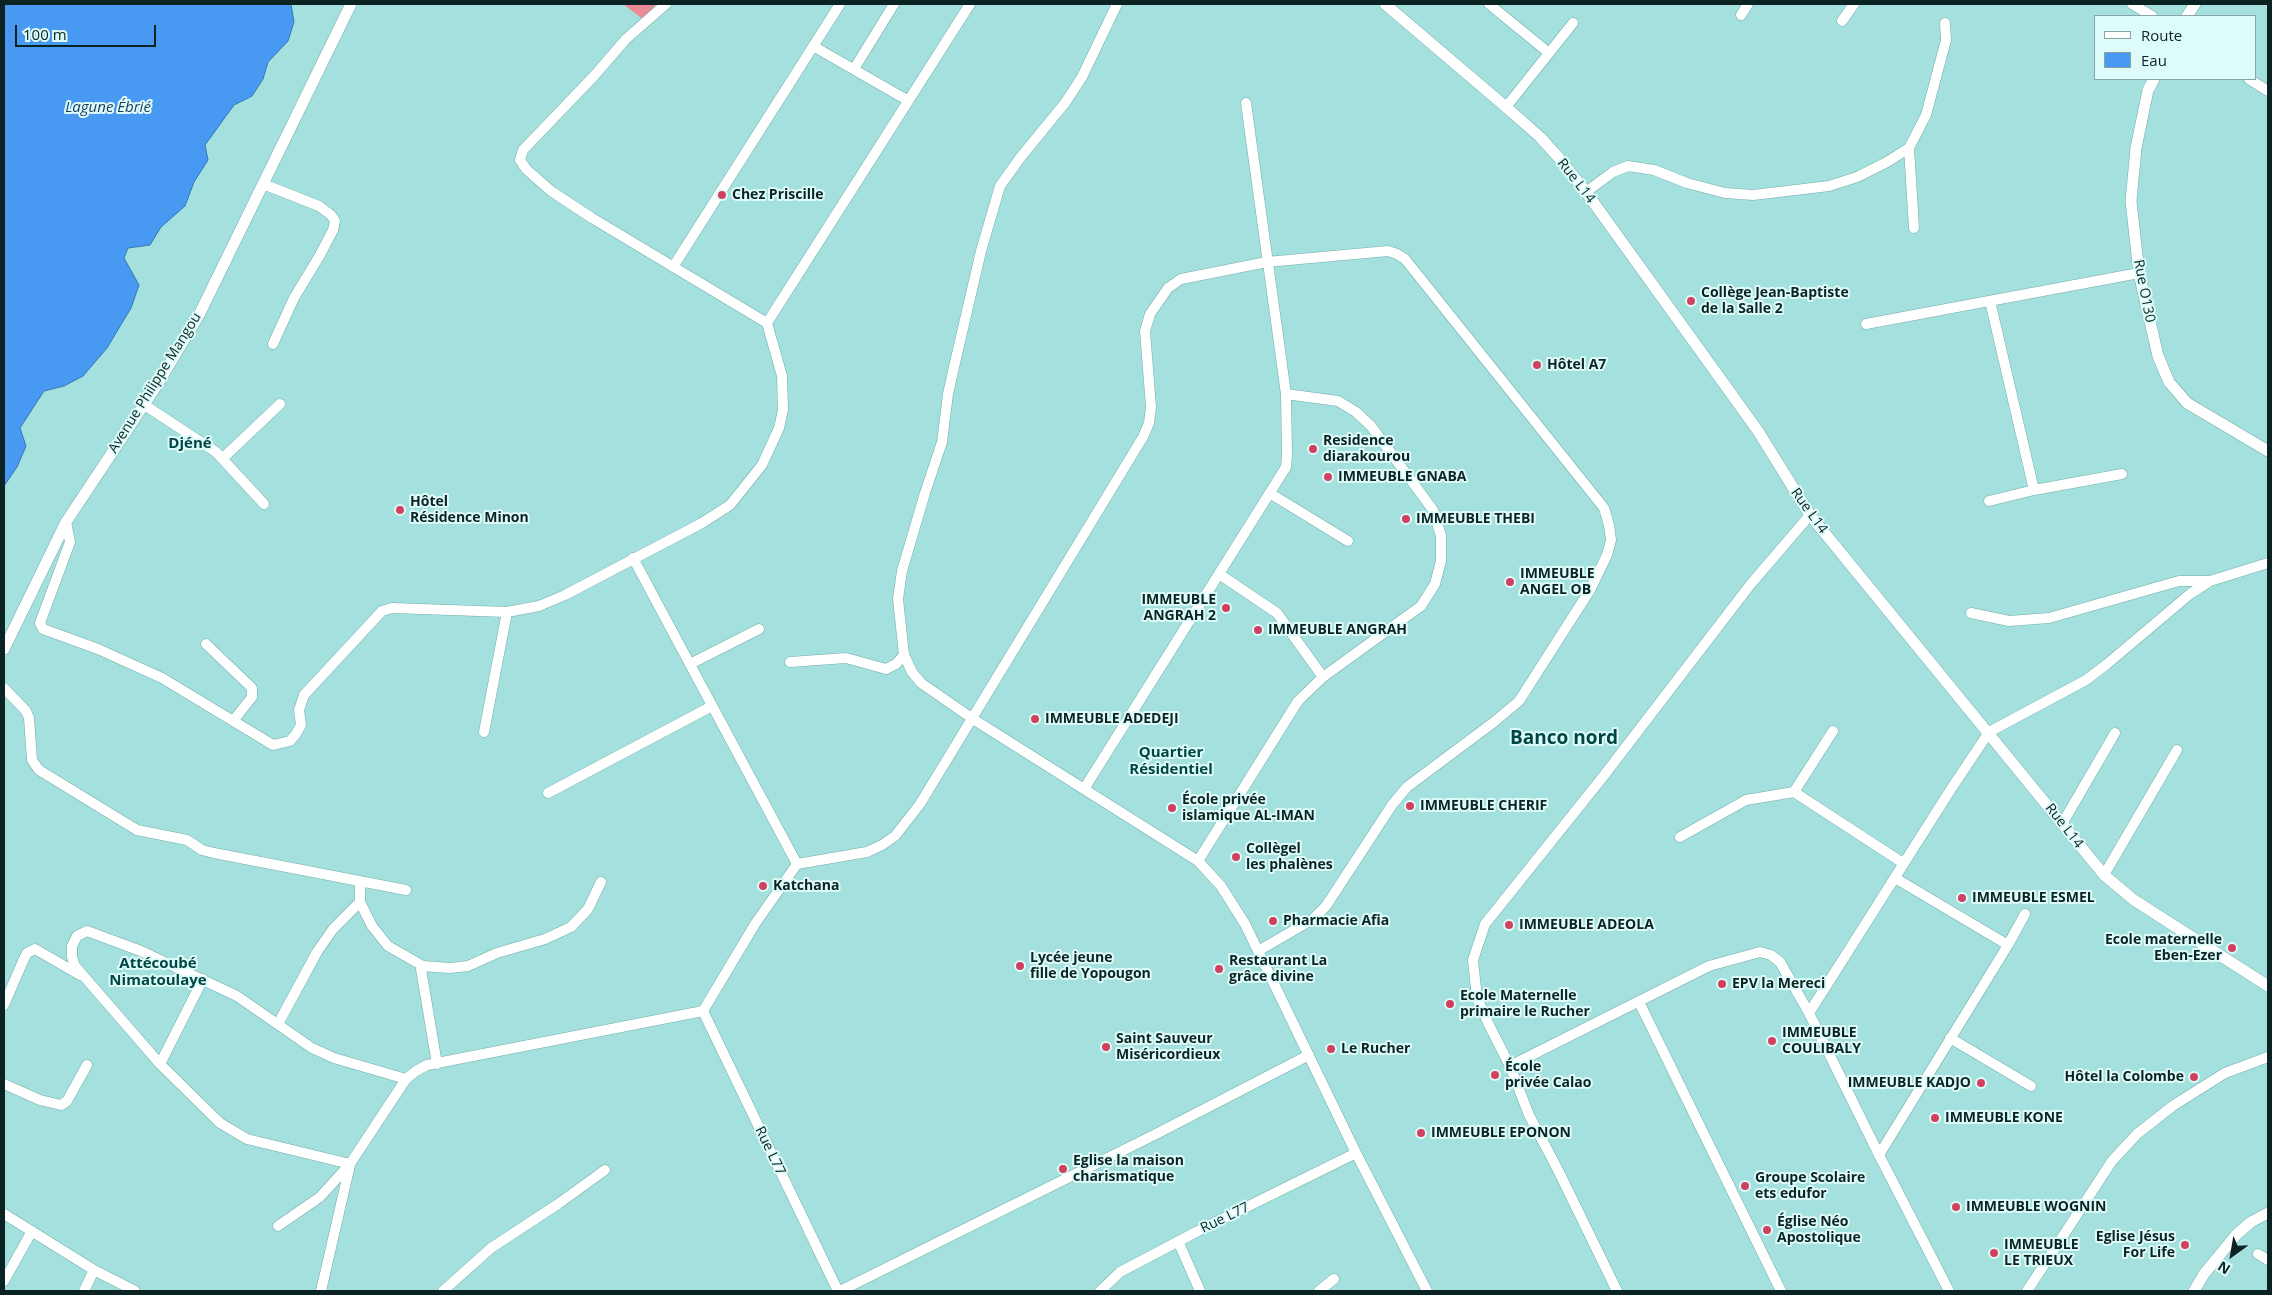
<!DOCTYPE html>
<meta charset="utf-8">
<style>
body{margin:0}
#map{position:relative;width:2272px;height:1295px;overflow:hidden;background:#a4e0dd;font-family:"Open Sans",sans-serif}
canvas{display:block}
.frame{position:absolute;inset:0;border:5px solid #0b2423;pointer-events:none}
.legend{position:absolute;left:2094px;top:15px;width:162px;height:65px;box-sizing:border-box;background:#ddfbf9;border:1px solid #89a5a3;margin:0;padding:6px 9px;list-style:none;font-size:15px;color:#0b2423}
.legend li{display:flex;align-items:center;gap:10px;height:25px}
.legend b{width:25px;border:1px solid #89a5a3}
.north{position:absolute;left:2207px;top:1230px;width:50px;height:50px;-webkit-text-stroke:4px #ddfbf9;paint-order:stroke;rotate:212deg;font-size:14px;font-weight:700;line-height:20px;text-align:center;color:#0b2423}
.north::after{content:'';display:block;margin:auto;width:18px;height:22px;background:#0b2423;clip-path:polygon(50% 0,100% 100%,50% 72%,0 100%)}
.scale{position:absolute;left:15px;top:25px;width:141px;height:22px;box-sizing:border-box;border:2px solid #0b2423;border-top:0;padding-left:6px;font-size:15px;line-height:18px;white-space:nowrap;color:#0b2423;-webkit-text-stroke:4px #ddfbf9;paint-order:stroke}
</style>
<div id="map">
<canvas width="2272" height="1295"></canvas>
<div class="frame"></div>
<ul class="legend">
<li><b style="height:6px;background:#fff"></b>Route</li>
<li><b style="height:14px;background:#4799f2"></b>Eau</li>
</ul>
<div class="north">N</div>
<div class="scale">100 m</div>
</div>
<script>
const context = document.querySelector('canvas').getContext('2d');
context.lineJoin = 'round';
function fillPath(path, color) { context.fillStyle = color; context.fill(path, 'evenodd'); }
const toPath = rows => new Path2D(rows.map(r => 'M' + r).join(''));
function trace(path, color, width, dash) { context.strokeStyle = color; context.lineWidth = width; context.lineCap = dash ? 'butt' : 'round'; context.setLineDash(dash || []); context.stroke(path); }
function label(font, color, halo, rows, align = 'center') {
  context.font = font + ' "Open Sans",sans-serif'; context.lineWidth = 4; context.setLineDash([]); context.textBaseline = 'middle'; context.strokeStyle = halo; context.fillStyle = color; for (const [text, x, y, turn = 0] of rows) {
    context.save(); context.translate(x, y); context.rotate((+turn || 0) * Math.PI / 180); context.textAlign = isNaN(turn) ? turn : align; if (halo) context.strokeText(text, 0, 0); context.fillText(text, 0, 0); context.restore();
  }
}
fillPath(toPath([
 [623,4,656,4,644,20]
]), '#eb8b96');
const water = toPath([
 [4,4,291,4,294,22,288,41,268,62,263,79,252,96,234,105,205,145,208,160,194,182,185,206,161,227,150,245,128,248,124,258,139,285,131,308,107,348,83,376,64,386,44,391,20,428,26,446,17,467,4,486,4,4]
]);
fillPath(water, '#4799f2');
trace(water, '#3576b4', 1);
const minor = toPath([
 [1117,4,1082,77,1065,103,1020,158,1000,186,981,251,954,367,948,394,942,442,925,493,902,571,898,599,904,655,912,672,921,683,973,719,1198,861,1221,886,1245,924,1356,1153,1427,1291],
 [1489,4,1549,53],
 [2132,4,2152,16],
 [1741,15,1748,4],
 [1842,21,1854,4],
 [813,46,907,100],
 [854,69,894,4],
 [2249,79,2268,91],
 [1506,107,1573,23],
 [1909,148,1914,228],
 [263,184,319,206,331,215,335,221,333,230,320,255,294,298,273,344],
 [1586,192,1613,172,1628,166,1654,170,1687,183,1725,193,1753,195,1829,186,1857,177,1887,162,1909,148,1926,115,1946,40,1945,23],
 [673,267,840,4],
 [1990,301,2034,490],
 [767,323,970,4],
 [1866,324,2139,273],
 [143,404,216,452,264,504],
 [223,458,280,404],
 [1271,494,1348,541],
 [1989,501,2034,490,2122,474],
 [66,522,70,542,40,623,43,629,98,649,162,678,273,745,290,741,296,734,301,725,299,710,304,695,382,611,392,608,507,612,539,606,565,595,702,523,730,505,762,465,779,428,783,410,782,376,767,323,592,218,551,191,526,169,520,160,523,150,594,76,626,39,666,4],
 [633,558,797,864],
 [1219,574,1277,613,1323,677],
 [1971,613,2009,621,2049,618,2179,581,2209,581],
 [206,644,252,688,252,697,233,721],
 [790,662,846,658,886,669,896,664,904,655],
 [690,664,759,629],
 [4,688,26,711,29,718,32,760,39,770,137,830,187,840,202,850,214,853,406,890],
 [484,732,507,612],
 [1084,789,1286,467,1287,455,1286,394,1246,103],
 [1794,792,1833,731],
 [548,793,712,706],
 [2062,824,2115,733],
 [1680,837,1746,800,1794,792,1903,863],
 [1198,861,1298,701,1323,677,1421,606,1435,584,1441,561,1441,536,1433,510,1371,426,1356,412,1338,401,1286,394],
 [2104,875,2177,750],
 [1895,878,2008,945],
 [360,881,360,902,372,926,388,946,423,966,450,968,468,966,497,953,545,939,571,927,588,909,601,882],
 [423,966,421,969,437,1064],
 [1639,1002,1781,1291],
 [4,1005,23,961,27,953,35,949,80,975],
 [703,1011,838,1291],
 [1809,1013,1951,789,1989,732,2086,680,2107,664,2190,594,2210,581,2268,563],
 [278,1024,317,952,333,929,360,902],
 [1950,1038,2031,1086],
 [160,1064,203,979],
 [1510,1066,1709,966,1760,952,1771,955,1780,962,1809,1013,1879,1155,1949,1291],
 [4,1084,40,1100,61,1105,67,1101,87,1065],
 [1879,1155,2008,945,2025,914],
 [350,1164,247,1139,220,1123,160,1064,75,966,72,957,72,946,77,936,87,931,141,951,237,996,312,1048,334,1058,406,1079],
 [4,1214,94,1270,135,1291],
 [278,1226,320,1197,350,1164,406,1079,416,1071,427,1065,703,1011,755,924,797,864,867,852,882,845,895,836,920,804,1143,437,1149,423,1151,407,1145,331,1150,314,1168,288,1181,279,1267,262,1388,251,1397,254,1405,259,1604,508,1609,525,1611,540,1607,555,1590,590,1519,701,1494,722,1407,787,1392,805,1326,906,1313,919,1258,951],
 [1178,1241,1200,1291],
 [2258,1254,2268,1260],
 [4,1281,32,1231],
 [84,1291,94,1270],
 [321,1291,350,1165],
 [443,1291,491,1248,558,1204,605,1170],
 [840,1291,1156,1134,1309,1055],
 [1100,1291,1120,1272,1198,1231,1356,1153],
 [1319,1291,1334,1279],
 [1617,1291,1558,1170,1529,1115,1510,1066,1489,1025,1477,998,1473,960,1485,924,1602,778,1750,585,1810,515],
 [2027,1291,2112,1161,2137,1134,2174,1105,2225,1073,2268,1057]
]);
const tertiary = toPath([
 [1385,4,1506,107,1540,137,1559,158,1586,192,1758,431,1810,515,2104,875,2134,900,2268,986],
 [2187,16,2195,4],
 [2154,79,2148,90,2136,148,2131,201,2139,273,2158,356,2169,382,2187,403,2268,451],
 [4,649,66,522,157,385,199,315,351,4],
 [2194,1291,2204,1274,2237,1234,2251,1222,2268,1213]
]);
trace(minor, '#72adaa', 11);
trace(tertiary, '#72adaa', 12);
trace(minor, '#fff', 10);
trace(tertiary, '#fff', 11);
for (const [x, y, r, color] of [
 [722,195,5,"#d1415f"],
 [1691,301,5,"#d1415f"],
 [1537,365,5,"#d1415f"],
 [1313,449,5,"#d1415f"],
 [1328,477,5,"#d1415f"],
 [400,510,5,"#d1415f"],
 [1406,519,5,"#d1415f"],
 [1510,582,5,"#d1415f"],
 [1226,608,5,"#d1415f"],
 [1258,630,5,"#d1415f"],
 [1035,719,5,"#d1415f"],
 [1410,806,5,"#d1415f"],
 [1172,808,5,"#d1415f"],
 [1236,857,5,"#d1415f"],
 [763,886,5,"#d1415f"],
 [1962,898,5,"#d1415f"],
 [1273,921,5,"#d1415f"],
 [1509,925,5,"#d1415f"],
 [2232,948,5,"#d1415f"],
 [1020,966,5,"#d1415f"],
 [1219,969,5,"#d1415f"],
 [1722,984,5,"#d1415f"],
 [1450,1004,5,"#d1415f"],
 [1772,1041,5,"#d1415f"],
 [1106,1047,5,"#d1415f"],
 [1331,1049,5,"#d1415f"],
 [1495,1075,5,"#d1415f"],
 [2194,1077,5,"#d1415f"],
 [1981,1083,5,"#d1415f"],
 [1935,1118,5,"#d1415f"],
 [1421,1133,5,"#d1415f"],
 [1063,1169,5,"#d1415f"],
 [1745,1186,5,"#d1415f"],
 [1956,1207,5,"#d1415f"],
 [1767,1230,5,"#d1415f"],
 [2185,1245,5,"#d1415f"],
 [1994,1253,5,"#d1415f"]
]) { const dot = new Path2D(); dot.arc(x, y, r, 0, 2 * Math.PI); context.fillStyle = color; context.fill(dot); trace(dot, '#ddfbf9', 2); }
label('14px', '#0b2423', '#ddfbf9', [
 ["Rue L14",1576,181,52],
 ["Rue O130",2144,291,79],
 ["Avenue Philippe Mangou",155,383,-58],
 ["Rue L14",1809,511,54],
 ["Rue L14",2064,826,52],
 ["Rue L77",770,1151,64],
 ["Rue L77",1225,1218,-26]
]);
label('bold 14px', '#0b2423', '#ddfbf9', [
 ["Chez Priscille",732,195],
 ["Collège Jean-Baptiste",1701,293],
 ["de la Salle 2",1701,309],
 ["Hôtel A7",1547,365],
 ["Residence",1323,441],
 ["diarakourou",1323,457],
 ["IMMEUBLE GNABA",1338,477],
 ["Hôtel",410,502],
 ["Résidence Minon",410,518],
 ["IMMEUBLE THEBI",1416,519],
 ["IMMEUBLE",1520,574],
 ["ANGEL OB",1520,590],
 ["IMMEUBLE",1216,600,"right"],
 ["ANGRAH 2",1216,616,"right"],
 ["IMMEUBLE ANGRAH",1268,630],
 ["IMMEUBLE ADEDEJI",1045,719],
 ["École privée",1182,800],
 ["islamique AL-IMAN",1182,816],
 ["IMMEUBLE CHERIF",1420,806],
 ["Collègel",1246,849],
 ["les phalènes",1246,865],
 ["Katchana",773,886],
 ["IMMEUBLE ESMEL",1972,898],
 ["Pharmacie Afia",1283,921],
 ["IMMEUBLE ADEOLA",1519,925],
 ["Ecole maternelle",2222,940,"right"],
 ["Eben-Ezer",2222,956,"right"],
 ["Lycée jeune",1030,958],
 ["fille de Yopougon",1030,974],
 ["Restaurant La",1229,961],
 ["grâce divine",1229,977],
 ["EPV la Mereci",1732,984],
 ["Ecole Maternelle",1460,996],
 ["primaire le Rucher",1460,1012],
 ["IMMEUBLE",1782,1033],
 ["COULIBALY",1782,1049],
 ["Saint Sauveur",1116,1039],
 ["Miséricordieux",1116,1055],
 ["Le Rucher",1341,1049],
 ["École",1505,1067],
 ["privée Calao",1505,1083],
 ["Hôtel la Colombe",2184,1077,"right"],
 ["IMMEUBLE KADJO",1971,1083,"right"],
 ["IMMEUBLE KONE",1945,1118],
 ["IMMEUBLE EPONON",1431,1133],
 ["Eglise la maison",1073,1161],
 ["charismatique",1073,1177],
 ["Groupe Scolaire",1755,1178],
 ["ets edufor",1755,1194],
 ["IMMEUBLE WOGNIN",1966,1207],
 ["Église Néo",1777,1222],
 ["Apostolique",1777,1238],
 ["Eglise Jésus",2175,1237,"right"],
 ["For Life",2175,1253,"right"],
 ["IMMEUBLE",2004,1245],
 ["LE TRIEUX",2004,1261]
], 'left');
label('italic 15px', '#193a5e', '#ddfbf9', [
 ["Lagune Ébrié",108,108]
]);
label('bold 15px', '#004645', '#ddfbf9', [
 ["Djéné",190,444],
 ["Quartier",1171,753],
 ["Résidentiel",1171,770],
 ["Attécoubé",158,964],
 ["Nimatoulaye",158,981]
]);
label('bold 19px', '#004645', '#ddfbf9', [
 ["Banco nord",1564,739]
]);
</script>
